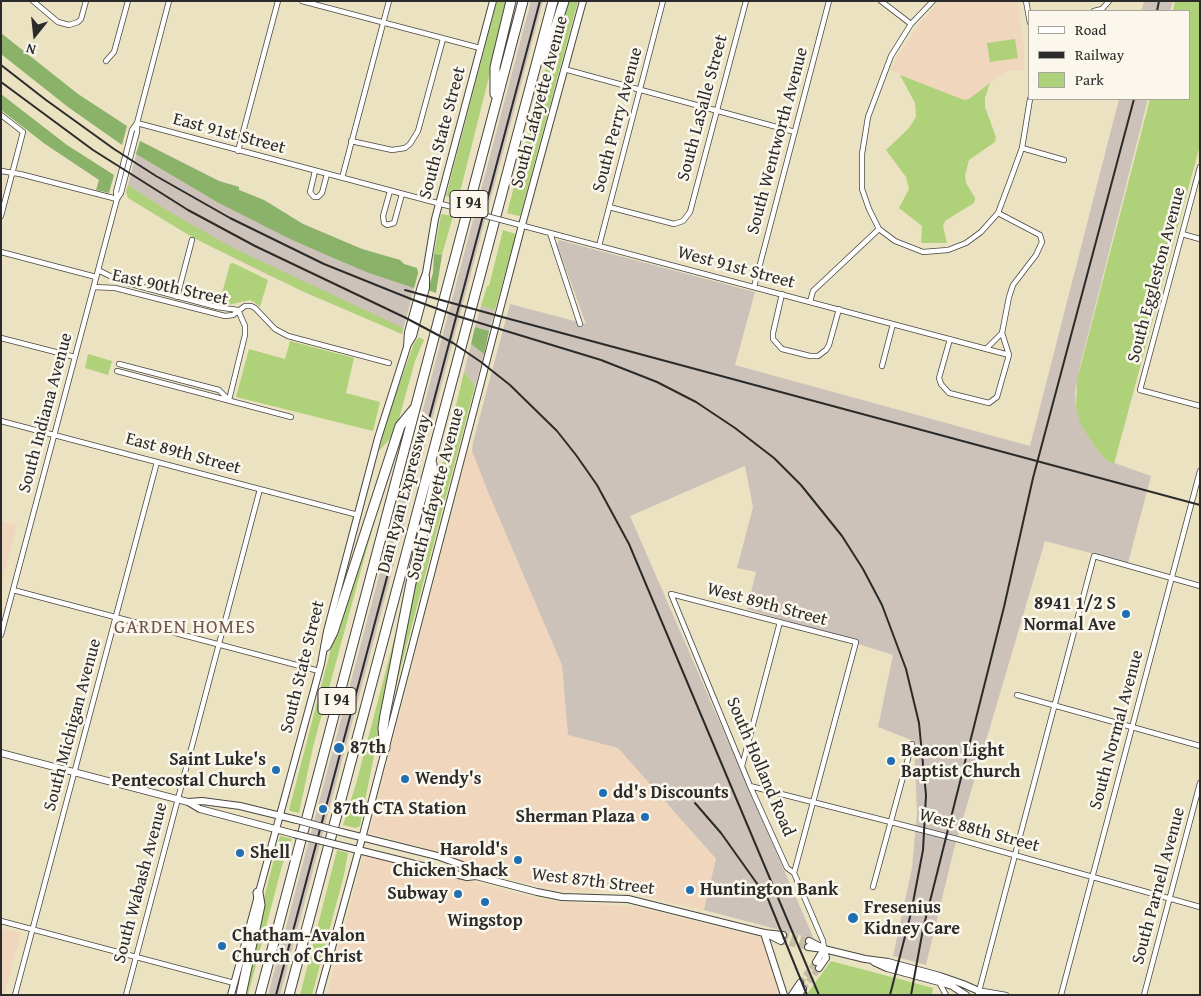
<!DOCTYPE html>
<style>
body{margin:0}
#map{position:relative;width:1201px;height:996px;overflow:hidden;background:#ebe2c2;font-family:"Gentium Book Plus",serif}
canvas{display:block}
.frame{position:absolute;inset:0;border:2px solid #2b2b2b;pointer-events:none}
.legend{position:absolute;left:1028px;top:10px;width:162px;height:90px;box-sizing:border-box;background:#fbf7ec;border:1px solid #a8a59f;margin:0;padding:6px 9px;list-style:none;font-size:15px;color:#2b2b2b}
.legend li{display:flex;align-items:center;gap:10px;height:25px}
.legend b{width:25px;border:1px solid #a8a59f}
.north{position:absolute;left:10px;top:10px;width:50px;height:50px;-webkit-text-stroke:4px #fbf7ec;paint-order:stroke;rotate:196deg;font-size:14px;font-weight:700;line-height:20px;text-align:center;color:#2b2b2b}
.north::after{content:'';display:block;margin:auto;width:18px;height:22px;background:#2b2b2b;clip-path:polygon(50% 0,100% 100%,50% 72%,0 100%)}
</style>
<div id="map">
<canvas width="1201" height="996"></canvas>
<div class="frame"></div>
<ul class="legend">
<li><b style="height:6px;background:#fff"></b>Road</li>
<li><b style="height:6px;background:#2b2b2b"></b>Railway</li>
<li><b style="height:14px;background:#aed179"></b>Park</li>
</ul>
<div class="north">N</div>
</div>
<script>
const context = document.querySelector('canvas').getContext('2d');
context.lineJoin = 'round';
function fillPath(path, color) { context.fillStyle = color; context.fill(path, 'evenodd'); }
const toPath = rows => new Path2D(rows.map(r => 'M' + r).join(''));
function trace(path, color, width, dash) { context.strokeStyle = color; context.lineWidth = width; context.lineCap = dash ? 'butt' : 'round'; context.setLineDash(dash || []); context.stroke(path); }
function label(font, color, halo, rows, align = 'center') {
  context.font = font + ' "Gentium Book Plus",serif'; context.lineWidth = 5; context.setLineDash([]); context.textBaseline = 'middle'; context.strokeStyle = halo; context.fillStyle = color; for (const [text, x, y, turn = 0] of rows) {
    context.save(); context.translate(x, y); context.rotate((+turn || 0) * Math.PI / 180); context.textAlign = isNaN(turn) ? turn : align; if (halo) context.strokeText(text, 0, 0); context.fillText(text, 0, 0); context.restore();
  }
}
fillPath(toPath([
 [940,1,1018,1,1024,47,1024,71,1007,70,969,99,964,100,934,89,890,70,901,51,920,23],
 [468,450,472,451,488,492,562,665,568,735,618,748,716,860,704,910,621,891,562,890,540,886,504,878,425,848,369,833],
 [1,521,17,525,1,586],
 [363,855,541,899,562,902,636,907,763,938,783,995,327,995],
 [1,928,21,933,4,995,1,995]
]), '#efd6bc');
fillPath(toPath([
 [531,1,543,1,280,995,268,995],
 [1144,1,1173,1,1170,11,1141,11],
 [1119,99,1148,99,1081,362,1075,392,1076,408,1106,460,1151,476,1128,563,1045,541,954,849,926,965,893,956,912,868,917,813,914,741,878,727,893,655,747,609,756,572,737,568,753,507,745,466,630,516,814,939,704,910,716,859,618,748,568,735,562,665,488,492,472,451,473,442,510,304,586,324,557,245,559,240,755,292,735,365,1030,446],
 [140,141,219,181,239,187,239,190,264,200,303,224,362,249,400,260,404,264,417,268,418,273,402,334,268,275,194,238,128,198,126,192],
 [481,306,495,310,489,331,475,327],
 [471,344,484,354,475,386,464,372]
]), '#cdc2b9');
fillPath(toPath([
 [497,1,508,1,458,200,446,196],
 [568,1,578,1,520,216,519,216,507,213,545,71],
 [1175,1,1200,1,1200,145,1114,464,1106,460,1096,448,1081,425,1076,408,1077,380,1150,99,1190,99,1190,11,1173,11],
 [1015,39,1018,58,990,62,987,43],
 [900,75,964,100,969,99,990,83,985,98,985,107,996,137,995,142,969,160,965,175,966,183,975,198,974,203,945,221,943,226,947,243,921,243,922,226,899,208,909,189,906,177,886,150,909,128,916,117,915,103],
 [128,185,173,214,233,248,403,328,402,334,304,292,194,238,128,198,126,192],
 [441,214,453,216,442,255,434,254],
 [503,230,516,234,495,310,481,306,487,286,489,286],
 [233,263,268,280,260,307,254,302,250,300,228,305,219,304,230,264],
 [419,337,424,340,415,361,395,433,379,451,386,422,414,343],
 [290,341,354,358,346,393,380,402,373,431,236,397,249,349,285,359],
 [88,354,112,361,108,375,85,368],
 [464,372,475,386,396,686,395,685,416,574],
 [379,504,313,747,299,813,290,811,289,810,339,618],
 [401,613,402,614,360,826,356,828,343,825,356,784],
 [280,836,292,839,282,866,248,995,244,995,265,894],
 [337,850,348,853,344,875,312,995,300,995],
 [831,961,933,988,932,995,806,995]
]), '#aed179');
fillPath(toPath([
 [1,33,78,94,127,126,122,145,68,107,1,54],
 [1,94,67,145,114,175,109,193,96,190,99,180,45,144,1,110],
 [140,141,219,181,239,187,239,190,264,200,303,224,362,249,400,260,404,264,417,268,418,273,414,288,369,273,331,257,288,238,217,202,136,154],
 [434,254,442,255,436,293,428,290,433,273],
 [475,327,489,331,484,354,471,344]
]), '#8ab369');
trace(toPath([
 [783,935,809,941],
 [781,941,808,947],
 [800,983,816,962],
 [803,989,819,968]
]), '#c5bda4', 6, [6, 3]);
const street = toPath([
 [33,1,58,22,69,25,78,22,81,19,86,1],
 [302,1,480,48],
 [881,1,911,24],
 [933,1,911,24,891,56,868,117,862,154,862,189,869,209,879,229,895,241,923,252,948,250,966,243,981,232,998,213,1010,181,1022,148,1030,99],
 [1026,1,1030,23],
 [1094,11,1102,9,1109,1],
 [106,61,114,52,128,1],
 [564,69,795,132],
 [1,115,23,132,1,216],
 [137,123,456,208],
 [351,141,392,150,405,148,410,144,418,131,443,39],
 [1022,148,1064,160],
 [238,151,278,1],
 [1200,167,1140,390,1200,406],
 [1,171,20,174,117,199],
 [315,171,310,192,314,197,318,197,322,193,327,174],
 [342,178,389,1],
 [390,191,383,216,384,223,387,225,394,223,402,194],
 [117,199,116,192,132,130,137,123,169,1],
 [609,207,674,224,683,221,690,212,746,1],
 [505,221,1009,355],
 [550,233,580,324],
 [1182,234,1200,239],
 [599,246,663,1],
 [1,252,96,277],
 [98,270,120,281,217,307,238,310],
 [94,287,115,288,225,316,233,315,245,306,251,306,255,308,275,329,288,336,389,363],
 [754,287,829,1],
 [782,294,773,333,773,339,782,349,810,356,818,356,826,350,829,345,839,309],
 [177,297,192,240],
 [810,302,813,291,879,229],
 [1,338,75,357],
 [950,339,939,378,941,384,949,393,989,403,997,397,1009,355,1002,333,1009,297,1013,285,1036,255,1042,242,1040,235,998,213],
 [986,349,1002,333],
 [119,364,219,390,228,399],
 [882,366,893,324],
 [117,371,291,417],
 [229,400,245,335,245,326,238,310],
 [1,421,358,515],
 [13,590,319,671],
 [671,594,856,642,794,873],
 [671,594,750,786,787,868,794,873,823,941,824,949],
 [1,635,117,199,121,193,137,132,137,123],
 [1017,695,1200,746],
 [742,766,780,622],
 [750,786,957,839,1200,907],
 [873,887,912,744],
 [1,921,234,983],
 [939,982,946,995],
 [983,991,1006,995],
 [15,995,157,462],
 [126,995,260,489],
 [978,995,1094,556,1200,586],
 [1061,995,1200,471],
 [1144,995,1200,783]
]);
const secondary = toPath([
 [407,346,413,336,426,288,426,277],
 [1,753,188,802,200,809,294,834],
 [188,802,202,801,240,806,297,820],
 [341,832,437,856,465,866,476,876],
 [338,845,467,877,476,876,537,892,562,897,628,899,764,933,783,935],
 [764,933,784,995],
 [765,933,781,941],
 [809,941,823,948],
 [808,947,824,949,865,959,888,962,940,976,963,984,988,995],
 [816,962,824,949],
 [874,962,887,968,939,982,952,986,966,995],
 [819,968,826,958,824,949],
 [231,995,321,664,327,631,378,438,407,347,408,332,421,286,426,273,435,219,493,1],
 [319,995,364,831,522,225,583,1],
 [792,995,800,983],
 [798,995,803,989]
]);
const highway = toPath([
 [542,56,552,38,564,1],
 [495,94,495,67,511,1],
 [326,646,333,632,400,426,414,409],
 [385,748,383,728,385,715,411,583,434,485,432,464],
 [241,995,260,905,258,893],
 [260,995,523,1],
 [289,995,553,1]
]);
trace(street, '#484642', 6);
trace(secondary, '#484642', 8);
trace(highway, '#484642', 11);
trace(street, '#fff', 4.5);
trace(secondary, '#fff', 6);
trace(highway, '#fff', 9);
trace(toPath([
 [1157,11,1159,1],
 [1,65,46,100,114,149,156,176,230,218,324,264,411,299,457,316,601,360,657,382,696,402,735,428,774,458,801,485,842,536,863,569,882,605,906,669,919,723,926,795,923,850,911,913,890,995],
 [1,82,93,150,188,210,255,246,406,318,453,343,481,362,510,385,557,431,576,455,597,485,629,544,819,995],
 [405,290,506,318,1200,505],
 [695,803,721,833,768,899,807,995],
 [276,995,540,1],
 [911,995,923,929,1004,607,1033,478,1134,99]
]), '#2b2b2b', 2);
const streetBridge = toPath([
 [456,208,505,221]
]);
const secondaryBridge = toPath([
 [297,820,341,832],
 [294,834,338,845]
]);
trace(streetBridge, '#484642', 6, []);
trace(secondaryBridge, '#484642', 8, []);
trace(streetBridge, '#fff', 4.5);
trace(secondaryBridge, '#fff', 6);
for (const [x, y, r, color] of [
 [1126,614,5,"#1f6fb2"],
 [339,748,6,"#1f6fb2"],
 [891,761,5,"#1f6fb2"],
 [276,770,5,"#1f6fb2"],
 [405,779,5,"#1f6fb2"],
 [603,793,5,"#1f6fb2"],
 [323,809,5,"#1f6fb2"],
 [645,817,5,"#1f6fb2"],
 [240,853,5,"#1f6fb2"],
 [518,860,5,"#1f6fb2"],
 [690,890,5,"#1f6fb2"],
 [458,894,5,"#1f6fb2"],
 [485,902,5,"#1f6fb2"],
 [853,918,6,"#1f6fb2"],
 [222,946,5,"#1f6fb2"]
]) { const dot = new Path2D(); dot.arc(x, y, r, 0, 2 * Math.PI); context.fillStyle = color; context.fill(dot); trace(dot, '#fbf7ec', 2); }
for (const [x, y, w] of [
 [469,204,38],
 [337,701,38]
]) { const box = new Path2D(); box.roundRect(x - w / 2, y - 13.5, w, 27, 4); context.fillStyle = '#fbf7ec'; context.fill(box); trace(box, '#2b2b2b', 1); }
label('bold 16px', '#2b2b2b', null, [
 ["I 94",469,204],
 ["I 94",337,701]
]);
label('18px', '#2b2b2b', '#fbf7ec', [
 ["South Lafayette Avenue",540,102,-75],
 ["South LaSalle Street",703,108,-75],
 ["South Perry Avenue",618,120,-75],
 ["South State Street",443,133,-75],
 ["East 91st Street",229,134,15],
 ["South Wentworth Avenue",778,141,-75],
 ["West 91st Street",736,268,15],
 ["South Eggleston Avenue",1157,275,-75],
 ["East 90th Street",170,288,12],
 ["South Indiana Avenue",46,413,-75],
 ["East 89th Street",183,454,15],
 ["Dan Ryan Expressway",405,494,-75],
 ["South Lafayette Avenue",436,494,-75],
 ["West 89th Street",767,605,15],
 ["South State Street",303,667,-76],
 ["South Michigan Avenue",73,725,-75],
 ["South Normal Avenue",1117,730,-75],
 ["South Holland Road",760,767,67],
 ["West 88th Street",979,831,15],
 ["West 87th Street",593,882,7],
 ["South Wabash Avenue",141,883,-75],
 ["South Parnell Avenue",1159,886,-75]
]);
label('bold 18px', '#2b2b2b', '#fbf7ec', [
 ["8941 1/2 S",1116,604,"right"],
 ["Normal Ave",1116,625,"right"],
 ["87th",350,748],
 ["Beacon Light",901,751],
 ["Baptist Church",901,772],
 ["Saint Luke's",266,760,"right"],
 ["Pentecostal Church",266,781,"right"],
 ["Wendy's",415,779],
 ["dd's Discounts",613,793],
 ["87th CTA Station",333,809],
 ["Sherman Plaza",635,817,"right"],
 ["Harold's",508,850,"right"],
 ["Chicken Shack",508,871,"right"],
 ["Shell",250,853],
 ["Huntington Bank",700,890],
 ["Subway",448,894,"right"],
 ["Fresenius",864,908],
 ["Kidney Care",864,929],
 ["Wingstop",485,921,"center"],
 ["Chatham-Avalon",232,936],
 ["Church of Christ",232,957]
], 'left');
context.letterSpacing = '1px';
label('19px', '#70534c', '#fbf7ec', [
 ["GARDEN HOMES",185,628]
]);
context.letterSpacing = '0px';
</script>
